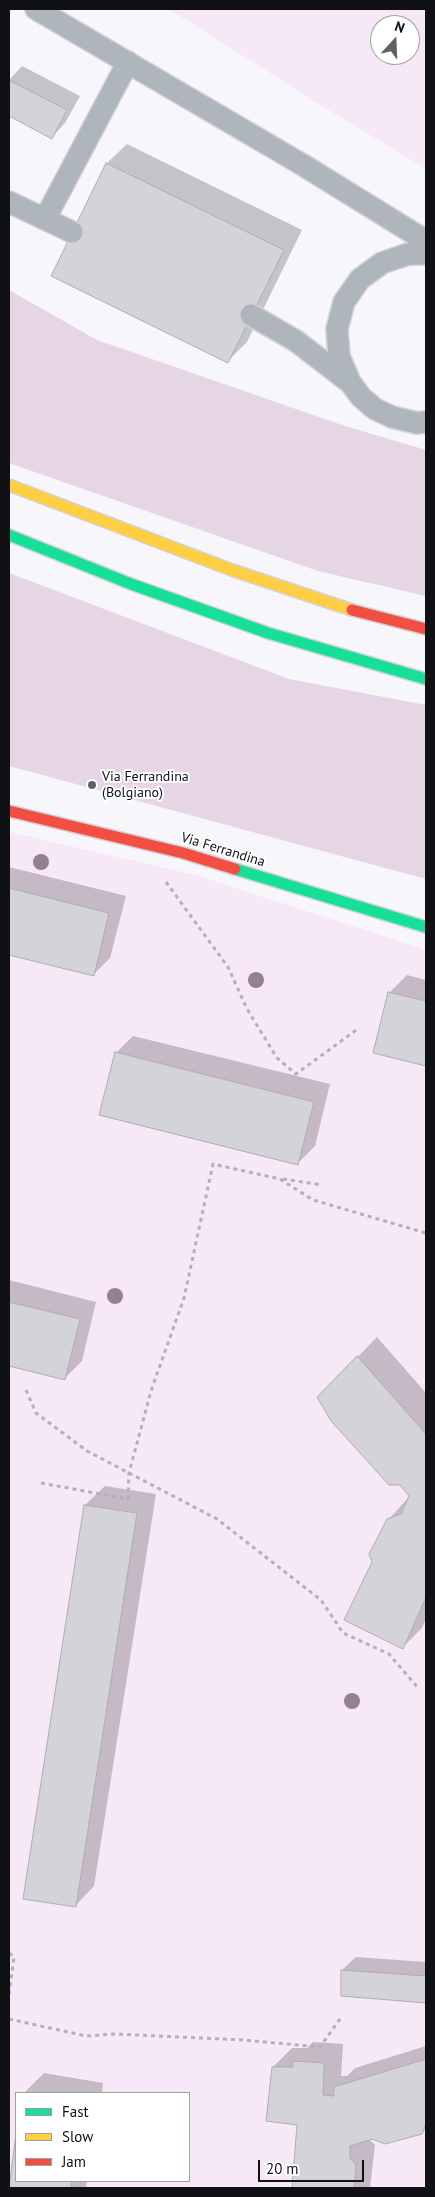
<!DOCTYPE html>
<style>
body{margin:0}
#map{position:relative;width:435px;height:2197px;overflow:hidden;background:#f6f6fb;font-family:"PT Sans",sans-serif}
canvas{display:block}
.frame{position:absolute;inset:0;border:10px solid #101115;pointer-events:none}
.legend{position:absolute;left:15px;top:2092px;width:175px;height:90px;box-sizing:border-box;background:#fff;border:1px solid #9fa0a1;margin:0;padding:6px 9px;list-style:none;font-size:15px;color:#101115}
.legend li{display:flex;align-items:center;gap:10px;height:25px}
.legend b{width:25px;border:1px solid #9fa0a1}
.north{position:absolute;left:370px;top:15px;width:50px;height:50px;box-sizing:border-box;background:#fff;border:1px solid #9fa0a1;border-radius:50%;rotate:20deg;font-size:14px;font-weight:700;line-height:20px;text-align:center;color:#101115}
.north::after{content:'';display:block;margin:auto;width:18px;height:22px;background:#606166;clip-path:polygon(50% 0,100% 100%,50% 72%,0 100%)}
.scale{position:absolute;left:258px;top:2160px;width:106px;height:22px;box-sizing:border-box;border:2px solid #101115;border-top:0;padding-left:6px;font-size:15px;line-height:18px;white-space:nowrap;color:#101115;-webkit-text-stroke:4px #fff;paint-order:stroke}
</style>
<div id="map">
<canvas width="435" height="2197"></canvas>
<div class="frame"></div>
<ul class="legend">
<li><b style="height:6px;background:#16e098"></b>Fast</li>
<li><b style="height:6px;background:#ffcf43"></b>Slow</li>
<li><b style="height:6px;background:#f24e42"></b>Jam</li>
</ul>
<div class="north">N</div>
<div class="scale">20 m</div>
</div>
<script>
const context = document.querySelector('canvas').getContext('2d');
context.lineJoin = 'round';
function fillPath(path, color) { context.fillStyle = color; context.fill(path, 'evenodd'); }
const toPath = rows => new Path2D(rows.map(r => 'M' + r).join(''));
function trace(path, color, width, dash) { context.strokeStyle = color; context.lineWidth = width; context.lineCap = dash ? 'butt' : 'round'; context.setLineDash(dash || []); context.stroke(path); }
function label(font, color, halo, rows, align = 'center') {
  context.font = font + ' "PT Sans",sans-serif'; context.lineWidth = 4; context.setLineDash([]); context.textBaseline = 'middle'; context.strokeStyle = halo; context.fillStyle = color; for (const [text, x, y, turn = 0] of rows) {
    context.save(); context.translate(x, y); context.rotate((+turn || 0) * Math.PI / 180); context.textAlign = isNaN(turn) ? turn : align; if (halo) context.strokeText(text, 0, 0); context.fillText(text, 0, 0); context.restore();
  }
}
fillPath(toPath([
 [169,9,426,9,426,169,314,101],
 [380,25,410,25,410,55,380,55],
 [9,832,196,875,426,950,426,2188,9,2188],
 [16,2093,189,2093,189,2181,16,2181]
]), '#f6e8f6');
fillPath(toPath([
 [9,290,97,340,345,426,426,450,426,596,318,571,9,463],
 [9,573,289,679,426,705,426,879,9,766]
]), '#e5d5e5');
fillPath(toPath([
 [22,66,80,96,65,123,52,137,9,115,9,80],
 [127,144,302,230,247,342,228,361,52,275,107,163],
 [9,867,126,896,110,958,93,975,9,954],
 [407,975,426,980,426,1065,375,1052,390,992],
 [133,1036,330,1084,315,1146,298,1163,116,1053],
 [9,1280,96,1302,82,1361,64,1379,9,1365],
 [377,1337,426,1393,426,1619,422,1628,403,1647,373,1562,388,1520,410,1496,319,1397],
 [105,1486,156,1494,94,1886,75,1906,85,1505],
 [356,1957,426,1962,426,2001,342,1994,342,1970],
 [313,2042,343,2044,341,2076,347,2076,355,2068,426,2046,426,2128,421,2133,369,2139,375,2145,370,2188,293,2188,298,2123,273,2067,292,2048,307,2048],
 [44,2073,103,2083,102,2093,24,2093],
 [16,2141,16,2181,87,2181,86,2188,9,2188]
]), '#0003');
const building = toPath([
 [9,80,67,110,52,139,9,116,9,80],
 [106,163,284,250,228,363,51,276,106,163],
 [9,888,109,913,94,976,9,955,9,888],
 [388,992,426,1001,426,1066,373,1053,388,992],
 [115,1052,314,1102,298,1165,99,1115,115,1052],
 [9,1302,80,1319,65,1380,9,1366,9,1302],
 [357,1356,426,1434,426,1597,403,1649,344,1620,372,1562,369,1554,387,1519,401,1514,409,1496,400,1485,389,1485,331,1421,317,1397,357,1356],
 [84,1505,137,1513,76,1907,23,1899,84,1505],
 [341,1970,426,1976,426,2003,341,1996,341,1970],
 [426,2059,426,2124,422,2134,385,2144,372,2139,350,2146,350,2158,356,2165,354,2188,292,2188,297,2125,266,2121,272,2067,293,2067,293,2061,324,2063,323,2095,334,2096,334,2087,426,2059],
 [16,2134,16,2181,72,2181,71,2188,9,2188,16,2134]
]);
fillPath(building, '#d4d3d8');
trace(building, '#aeaeb2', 1);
const lane = toPath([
 [36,9,303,165,426,241],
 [9,202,72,232],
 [45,219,128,62],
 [426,254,408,254,382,263,360,279,344,302,337,329,339,356,350,382,361,397,375,409,392,417,417,423,426,422],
 [251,315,296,341,348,381]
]);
const fast = toPath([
 [9,535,131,584,268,633,426,679],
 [235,869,426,927]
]);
const slow = toPath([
 [9,485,232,570,352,610]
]);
const jam = toPath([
 [352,610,426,629],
 [9,811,183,853,235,869]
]);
trace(lane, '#d2d2d5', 24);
trace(fast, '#d2d2d5', 14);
trace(slow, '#d2d2d5', 14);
trace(jam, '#d2d2d5', 14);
trace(toPath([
 [166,882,228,967,247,1009,277,1058,296,1074,359,1028],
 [283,1179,322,1185],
 [26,1390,36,1413,87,1451,217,1519,321,1600,343,1633,389,1654,419,1689],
 [41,1483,128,1499,129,1473,151,1391,184,1298,213,1164,280,1179,313,1200,426,1233],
 [9,1953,14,1957,9,1995],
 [9,2019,86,2036,116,2034,243,2040,320,2047,342,2016]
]), '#afb3b9', 3, [4, 4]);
trace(lane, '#aeb5bd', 21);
trace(fast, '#16e098', 11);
trace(slow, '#ffcf43', 11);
trace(jam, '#f24e42', 11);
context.fillStyle = '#947f94';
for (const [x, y] of [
 [41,862],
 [256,980],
 [115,1296],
 [352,1701]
]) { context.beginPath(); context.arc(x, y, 8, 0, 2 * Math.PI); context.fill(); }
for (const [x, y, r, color] of [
 [92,785,5,"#606166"]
]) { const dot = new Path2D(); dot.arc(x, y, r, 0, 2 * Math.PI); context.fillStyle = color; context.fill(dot); trace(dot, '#fff', 2); }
label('14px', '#101115', '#fff', [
 ["Via Ferrandina",102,777],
 ["(Bolgiano)",102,793]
], 'left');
label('14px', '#101115', '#fff', [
 ["Via Ferrandina",223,850,17]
]);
</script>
